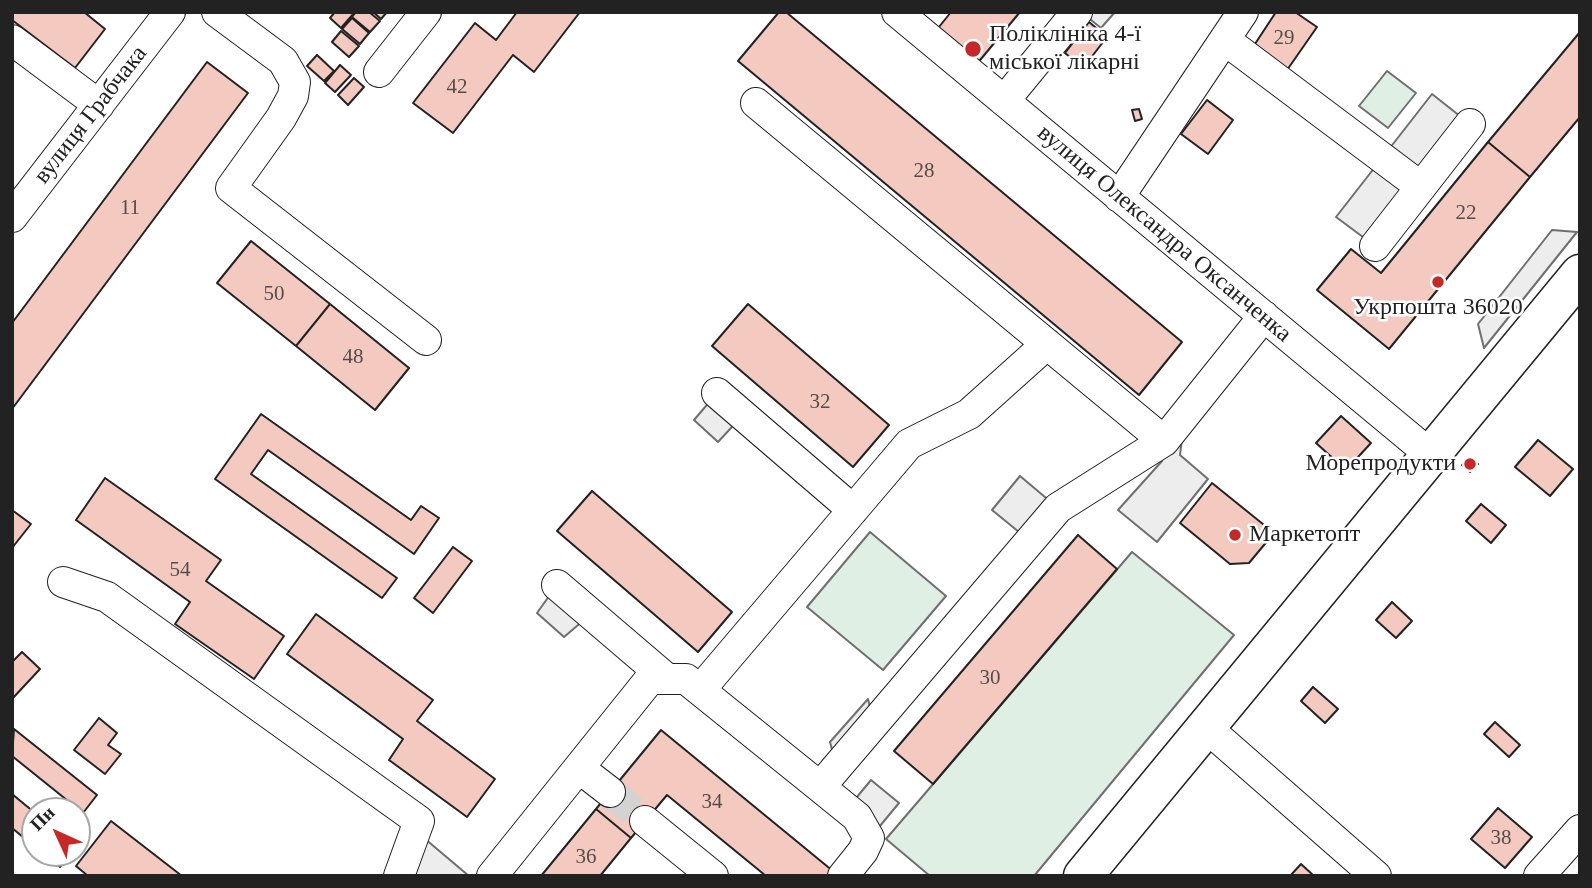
<!DOCTYPE html>
<meta charset="utf-8">
<style>
body{margin:0}
#map{position:relative;width:1592px;height:888px;overflow:hidden;background:#fff;font-family:"Times New Roman",serif}
canvas{display:block}
.frame{position:absolute;inset:0;border:14px solid #222;pointer-events:none}
.north{position:absolute;left:21px;top:797px;width:70px;height:70px;box-sizing:border-box;background:#fff;border:2px solid #a7a7a7;border-radius:50%;rotate:315deg;font-size:19px;font-weight:700;line-height:28px;text-align:center;color:#222}
.north::after{content:'';display:block;margin:auto;width:24px;height:32px;background:#c62828;clip-path:polygon(50% 0,100% 100%,50% 72%,0 100%)}
</style>
<div id="map">
<canvas width="1592" height="888"></canvas>
<div class="frame"></div>
<div class="north">Пн</div>
</div>
<script>
const context = document.querySelector('canvas').getContext('2d');
context.lineJoin = 'round';
function fillPath(path, color) { context.fillStyle = color; context.fill(path, 'evenodd'); }
const toPath = rows => new Path2D(rows.map(r => 'M' + r).join(''));
function trace(path, color, width, dash) { context.strokeStyle = color; context.lineWidth = width; context.lineCap = dash ? 'butt' : 'round'; context.setLineDash(dash || []); context.stroke(path); }
function label(font, color, halo, rows, align = 'center') {
  context.font = font + ' "Times New Roman",serif'; context.lineWidth = 5; context.setLineDash([]); context.textBaseline = 'middle'; context.strokeStyle = halo; context.fillStyle = color; for (const [text, x, y, turn = 0] of rows) {
    context.save(); context.translate(x, y); context.rotate((+turn || 0) * Math.PI / 180); context.textAlign = isNaN(turn) ? turn : align; if (halo) context.strokeText(text, 0, 0); context.fillText(text, 0, 0); context.restore();
  }
}
const green = toPath([
 [1387,71,1416,93,1388,128,1359,106,1387,71],
 [870,532,946,596,883,670,807,607,870,532],
 [1132,552,1234,635,1034,876,930,876,886,839,1132,552]
]);
fillPath(green, '#e0efe3');
trace(green, '#6f6f6f', 2);
const parking = toPath([
 [1081,12,1115,12,1101,28,1081,12],
 [1432,94,1470,124,1375,246,1336,217,1432,94],
 [1552,230,1577,232,1484,348,1478,324,1552,230],
 [717,393,743,415,718,442,694,420,717,393],
 [1185,414,1180,455,1208,479,1157,542,1118,510,1162,461,1152,448,1185,414],
 [1020,476,1058,508,1030,541,992,510,1020,476],
 [557,585,591,614,564,637,537,613,557,585],
 [868,699,874,724,837,768,830,742,868,699],
 [871,780,899,803,875,832,847,809,871,780],
 [424,838,469,876,410,876,424,838]
]);
fillPath(parking, '#ededed');
trace(parking, '#6f6f6f', 2);
const building = toPath([
 [12,12,84,12,105,29,75,68,12,20,12,12],
 [335,12,355,12,341,28,330,18,335,12],
 [356,12,369,12,380,21,370,32,352,17,356,12],
 [373,12,387,12,381,19,373,12],
 [517,12,580,12,534,72,513,55,453,133,413,103,475,23,496,40,517,12],
 [779,12,786,12,1182,342,1139,395,738,61,779,12],
 [951,12,1020,12,976,65,935,32,951,12],
 [1276,12,1295,12,1317,27,1285,73,1251,50,1276,12],
 [352,18,369,33,360,44,342,29,352,18],
 [1089,22,1107,37,1083,68,1065,53,1089,22],
 [341,31,359,46,349,57,332,42,341,31],
 [1580,32,1580,117,1530,177,1488,142,1580,32],
 [317,55,334,71,324,81,307,66,317,55],
 [207,62,248,93,12,409,12,323,207,62],
 [340,65,351,75,335,92,325,83,340,65],
 [354,78,364,87,348,105,338,95,354,78],
 [1207,100,1233,120,1208,154,1181,134,1207,100],
 [1139,109,1142,119,1135,121,1132,110,1139,109],
 [1488,142,1530,177,1389,349,1317,290,1351,249,1381,273,1488,142],
 [251,241,330,304,296,346,217,283,251,241],
 [330,304,409,368,375,410,296,346,330,304],
 [748,304,889,425,853,467,712,346,748,304],
 [261,414,411,520,421,506,439,518,414,554,268,450,251,474,397,578,382,598,215,479,261,414],
 [1341,416,1371,443,1346,470,1316,443,1341,416],
 [1538,440,1573,469,1550,496,1515,467,1538,440],
 [1470,457,1478,464,1470,472,1462,465,1470,457],
 [105,478,221,560,206,581,284,636,254,679,175,624,190,602,76,520,105,478],
 [1212,483,1274,533,1249,563,1230,564,1180,523,1212,483],
 [592,491,732,612,698,652,557,531,592,491],
 [1481,504,1506,525,1491,543,1466,521,1481,504],
 [12,510,31,524,12,548,12,510],
 [1078,535,1117,569,933,784,894,751,1078,535],
 [453,547,472,561,433,613,414,598,453,547],
 [1392,602,1412,621,1396,638,1376,620,1392,602],
 [316,614,433,700,417,721,495,779,467,817,389,760,403,739,287,654,316,614],
 [22,652,40,669,12,699,12,662,22,652],
 [1313,687,1338,709,1325,723,1301,701,1313,687],
 [99,718,117,733,108,745,121,754,105,774,74,750,99,718],
 [1495,722,1520,745,1509,757,1484,734,1495,722],
 [14,729,97,795,83,813,12,756,14,729],
 [661,730,839,876,766,876,667,795,631,838,596,809,661,730],
 [12,794,35,813,35,847,12,828,12,794],
 [1498,808,1532,837,1505,868,1471,839,1498,808],
 [596,809,631,838,600,876,541,876,596,809],
 [111,821,182,876,88,876,76,866,111,821],
 [43,853,72,853,60,867,43,853],
 [1301,864,1314,876,1290,876,1301,864]
]);
fillPath(building, '#f3c9c0');
trace(building, '#222', 2);
trace(toPath([
 [610,792,645,821]
]), '#d3d3d3', 30, [30, 15]);
const minor = toPath([
 [217,12,283,61,295,82,293,96,281,118,231,188,426,340],
 [897,12,1431,455],
 [12,40,99,105],
 [1225,40,1421,187],
 [379,72,426,12],
 [1004,101,1077,12],
 [756,103,1164,441],
 [1119,197,1243,12],
 [12,217,170,12],
 [1375,246,1470,124],
 [717,393,853,510],
 [63,582,107,597,419,821,399,876],
 [557,585,667,679],
 [700,690,909,444,969,414,1047,344],
 [1207,728,1376,876],
 [579,768,610,792],
 [820,787,857,817,869,838,863,851,843,876],
 [645,821,713,876],
 [492,876,650,679,686,679,820,787,1058,508,1164,441,1264,316],
 [1539,876,1580,830]
]);
const major = toPath([
 [1083,876,1580,274]
]);
trace(minor, '#222', 32);
trace(major, '#222', 41);
trace(minor, '#fff', 30);
trace(major, '#fff', 38);
for (const [x, y, r, color] of [
 [973,49,9,"#c62828"],
 [1438,282,7,"#c62828"],
 [1470,464,7,"#c62828"],
 [1235,535,7,"#c62828"]
]) { const dot = new Path2D(); dot.arc(x, y, r, 0, 2 * Math.PI); context.fillStyle = color; context.fill(dot); trace(dot, '#fff', 2.5); }
label('21px', '#564c4a', null, [
 ["29",1284,38],
 ["42",457,87],
 ["28",924,171],
 ["11",130,208],
 ["22",1466,213],
 ["50",274,294],
 ["48",353,357],
 ["32",820,402],
 ["54",180,570],
 ["30",990,678],
 ["34",712,802],
 ["38",1501,838],
 ["36",586,857]
]);
label('24px', '#222', '#fff', [
 ["Поліклініка 4-ї",989,35],
 ["міської лікарні",989,63],
 ["Укрпошта 36020",1438,308,"center"],
 ["Морепродукти",1456,464,"right"],
 ["Маркетопт",1249,535]
], 'left');
label('24px', '#222', '#fff', [
 ["вулиця Грабчака",91,115,-52],
 ["вулиця Олександра Оксанченка",1164,234,40]
]);
</script>
